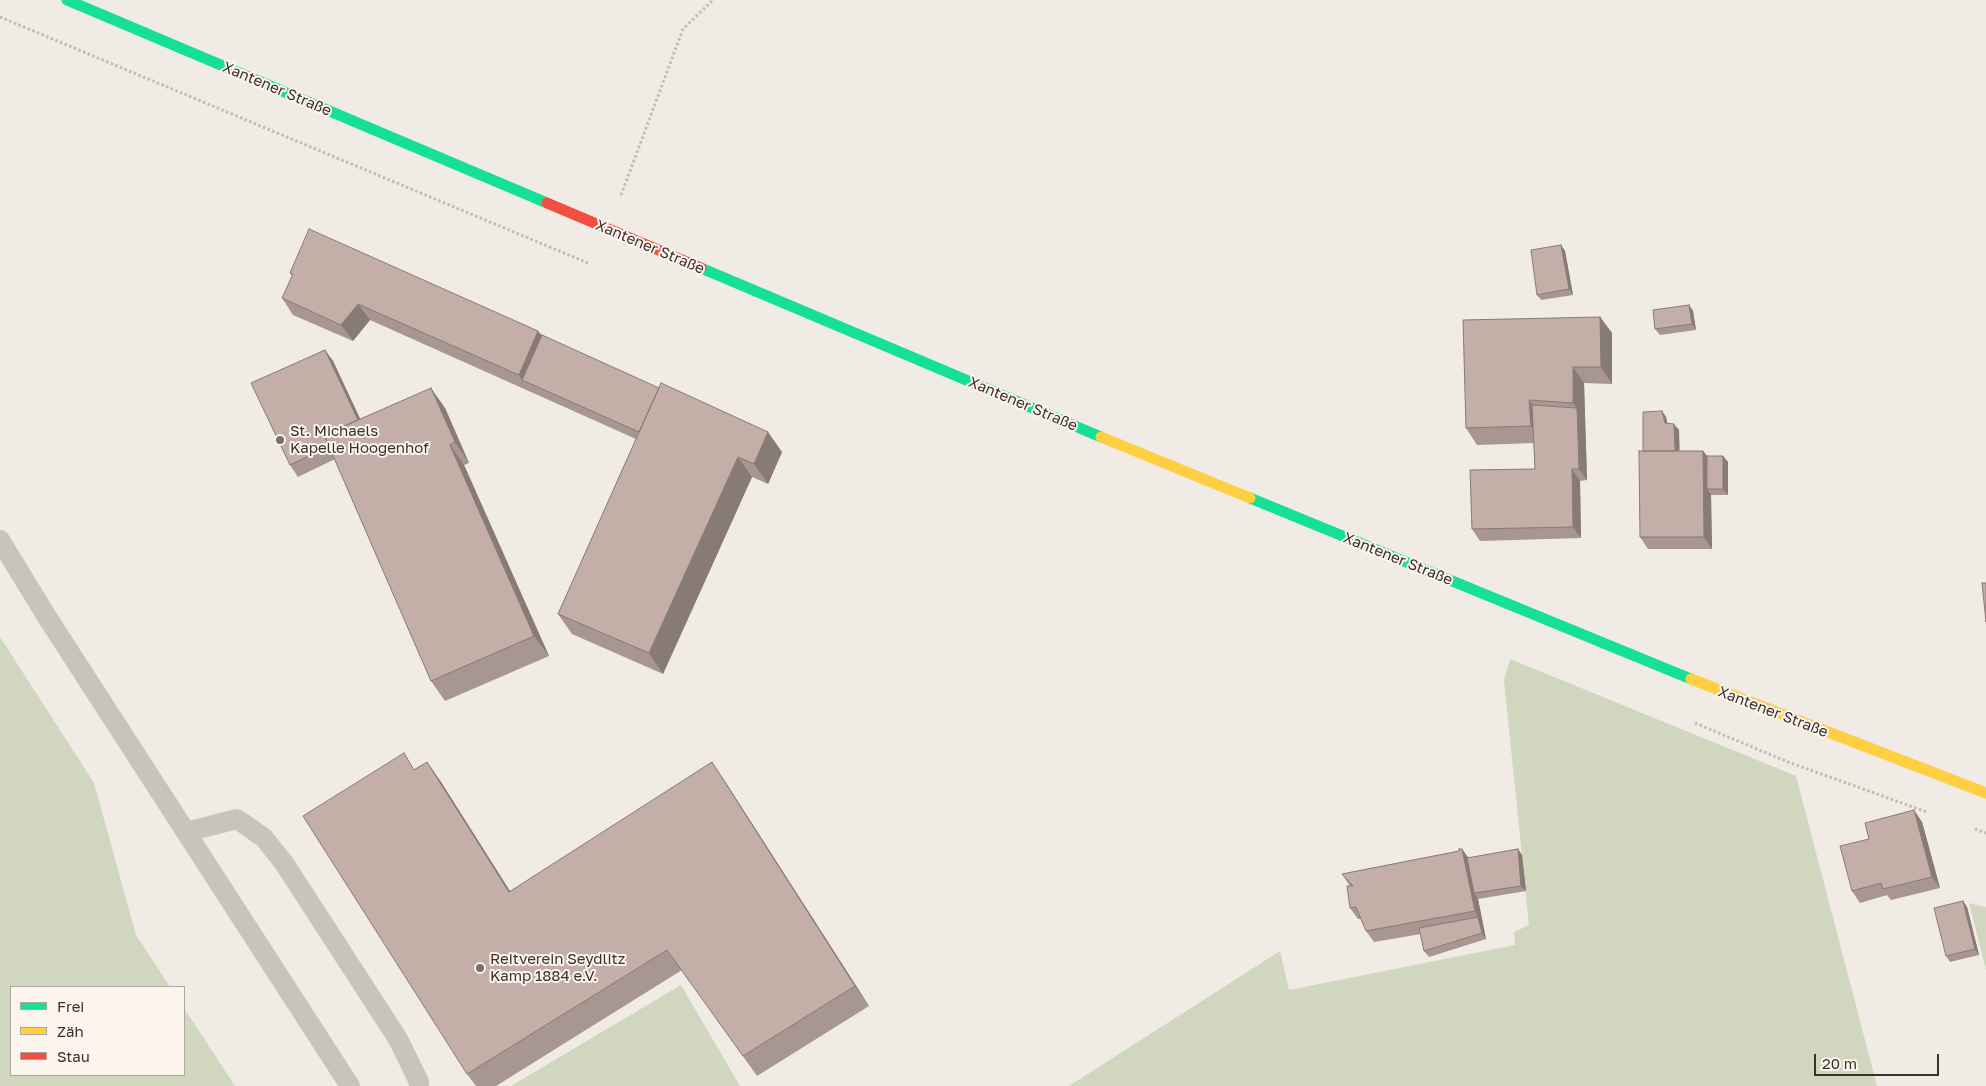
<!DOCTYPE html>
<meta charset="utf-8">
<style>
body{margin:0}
#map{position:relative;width:1986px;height:1086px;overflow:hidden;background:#f0ebe5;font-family:"Golos Text",sans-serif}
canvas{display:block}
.legend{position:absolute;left:10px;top:986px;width:175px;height:90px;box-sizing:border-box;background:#fbf5ee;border:1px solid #aea6a0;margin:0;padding:6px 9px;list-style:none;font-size:15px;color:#3b302b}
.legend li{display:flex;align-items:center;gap:10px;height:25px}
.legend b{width:25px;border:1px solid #aea6a0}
.scale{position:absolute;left:1814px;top:1054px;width:125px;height:22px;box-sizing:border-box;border:2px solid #3b302b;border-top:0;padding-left:6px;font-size:15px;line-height:18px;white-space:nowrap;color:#3b302b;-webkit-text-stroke:4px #fbf5ee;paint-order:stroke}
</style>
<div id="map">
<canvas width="1986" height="1086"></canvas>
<ul class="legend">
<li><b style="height:6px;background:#16e098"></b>Frei</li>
<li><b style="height:6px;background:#ffcf43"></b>Zäh</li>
<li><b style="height:6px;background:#f24e42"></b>Stau</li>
</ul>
<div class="scale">20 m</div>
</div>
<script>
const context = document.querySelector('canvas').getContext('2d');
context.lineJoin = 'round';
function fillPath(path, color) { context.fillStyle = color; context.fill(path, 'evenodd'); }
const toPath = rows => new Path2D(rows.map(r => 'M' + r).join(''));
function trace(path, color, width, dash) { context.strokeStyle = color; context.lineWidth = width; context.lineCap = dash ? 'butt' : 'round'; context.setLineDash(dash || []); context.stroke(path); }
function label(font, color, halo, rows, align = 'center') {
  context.font = font + ' "Golos Text",sans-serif'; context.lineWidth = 4; context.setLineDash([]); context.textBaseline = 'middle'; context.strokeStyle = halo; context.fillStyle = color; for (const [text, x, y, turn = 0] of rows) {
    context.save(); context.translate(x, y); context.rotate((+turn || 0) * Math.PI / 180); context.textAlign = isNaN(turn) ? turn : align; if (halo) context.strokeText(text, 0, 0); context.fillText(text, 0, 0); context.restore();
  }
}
fillPath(toPath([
 [0,637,94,783,136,935,170,987,11,987,11,1075,184,1075,184,1008,235,1086,0,1086],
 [1510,659,1796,776,1877,1086,1069,1086,1280,951,1289,990,1515,945,1514,932,1529,925,1504,680],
 [1969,903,1986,907,1986,970],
 [681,985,740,1086,511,1086]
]), '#d1d6bf');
trace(toPath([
 [0,17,588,263],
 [621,195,683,29,713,0],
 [1695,723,1788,762,1927,812],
 [1975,829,1986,833]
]), '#c2bbb6', 3, [2.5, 2.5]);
trace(toPath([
 [0,540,47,617,350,1086],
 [186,832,237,819,264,838,284,863,398,1039,419,1082,419,1086]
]), '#c9c3be', 20);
trace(toPath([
 [67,0,547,203],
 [701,268,1101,437],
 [1250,498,1691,679]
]), '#16e098', 11);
trace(toPath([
 [1101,437,1250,498],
 [1691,679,1986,793]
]), '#ffcf43', 11);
trace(toPath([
 [547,203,701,268]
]), '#f24e42', 11);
fillPath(toPath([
 [1561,245,1565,251,1573,295,1541,300,1537,295],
 [290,273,538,331,542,335,782,452,768,484,752,477,663,674,572,634,558,614,636,439,370,320,353,341,293,315,282,298,292,276],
 [1689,305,1693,311,1696,330,1660,335,1655,329],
 [1600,317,1612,333,1612,384,1584,383,1587,480,1580,481,1581,538,1480,541,1472,529,1535,469,1534,443,1477,445,1466,428],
 [325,350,333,361,360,419,445,408,469,463,464,465,549,656,445,701,431,681,335,459,298,477,290,465],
 [1662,411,1666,417,1667,423,1679,430,1679,451,1703,451,1707,456,1723,456,1728,462,1728,495,1711,495,1712,549,1648,549,1640,537,1643,451],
 [427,762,441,782,510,891,726,783,869,1006,757,1076,682,970,496,1086,476,1086,467,1074,415,769],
 [1922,822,1940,888,1891,900,1887,895,1860,903,1852,891,1869,839],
 [1462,849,1468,858,1518,849,1522,855,1526,891,1478,899,1486,939,1429,957,1424,951,1421,934,1374,942,1366,931,1361,919,1358,919,1350,908,1350,886,1342,874,1459,851],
 [1963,901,1967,907,1979,955,1950,962,1946,956]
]), '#a89690');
fillPath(toPath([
 [1561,245,1565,251,1573,295,1569,289],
 [358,304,370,320,353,341,341,325],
 [1689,305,1693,311,1696,330,1692,324],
 [1600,317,1612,333,1612,384,1601,367],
 [538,331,550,347,522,380,519,375],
 [325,350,333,361,371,442,363,430],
 [1573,367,1584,383,1587,480,1579,469,1577,408,1573,403],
 [431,388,445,408,469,463,455,442],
 [1529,400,1540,417,1542,443,1531,426],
 [1662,411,1666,417,1669,429,1665,423],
 [1674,424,1679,430,1680,462,1676,457],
 [768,432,782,452,768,484,754,464],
 [450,445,464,465,549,656,534,636],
 [1703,451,1711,462,1707,489,1711,495,1712,549,1704,537],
 [1723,456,1728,462,1728,495,1723,489],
 [738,457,752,477,663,674,649,653],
 [1572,469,1580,481,1581,538,1573,527],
 [427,762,441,782,523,912,509,892],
 [712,762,726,783,869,1006,855,986],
 [1914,810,1922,822,1940,888,1932,877],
 [1462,849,1470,860,1474,893,1478,899,1486,939,1482,933,1478,917,1475,911],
 [1518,849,1522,855,1526,891,1521,886],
 [1963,901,1967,907,1979,955,1975,949]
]), '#887a75');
const building = toPath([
 [309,229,538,331,519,375,358,304,341,325,282,298,293,274,290,273,309,229],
 [1561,245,1569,289,1537,295,1531,250,1561,245],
 [1689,305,1692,324,1655,329,1653,310,1689,305],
 [1600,317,1601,367,1573,367,1573,403,1529,400,1531,426,1466,428,1463,320,1600,317],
 [542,335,659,388,639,432,522,380,542,335],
 [325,350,358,420,324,435,329,446,290,465,251,383,325,350],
 [661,383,768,432,754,464,738,457,649,653,558,614,661,383],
 [431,388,455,442,450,445,534,636,431,681,324,435,431,388],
 [1532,405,1577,408,1579,469,1572,469,1573,527,1472,529,1470,470,1535,469,1532,405],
 [1662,411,1665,423,1674,424,1675,451,1643,451,1643,412,1662,411],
 [1639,451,1703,451,1704,537,1640,537,1639,451],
 [1707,456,1723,456,1723,489,1707,489,1707,456],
 [1982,583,1986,583,1986,622,1982,583],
 [404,753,414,770,427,762,509,892,712,762,855,986,743,1056,667,950,467,1074,303,816,404,753],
 [1914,810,1932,877,1883,889,1881,883,1852,891,1840,846,1869,839,1865,823,1914,810],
 [1459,849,1462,849,1475,911,1366,931,1356,907,1350,908,1347,886,1353,886,1342,874,1459,851,1459,849],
 [1518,849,1521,886,1474,893,1467,858,1518,849],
 [1963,901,1975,949,1946,956,1934,908,1963,901],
 [1478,917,1482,933,1424,951,1419,928,1478,917]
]);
fillPath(building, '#c3afa7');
trace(building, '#887a75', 1);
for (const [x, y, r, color] of [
 [280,440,5,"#7a716c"],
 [480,968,5,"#7a716c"]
]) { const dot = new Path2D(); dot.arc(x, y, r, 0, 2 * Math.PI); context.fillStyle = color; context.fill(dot); trace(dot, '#fbf5ee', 2); }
label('15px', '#3b302b', '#fbf5ee', [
 ["Xantener Straße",277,89,23],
 ["Xantener Straße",650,247,23],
 ["Xantener Straße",1023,404,23],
 ["Xantener Straße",1398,559,22],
 ["Xantener Straße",1773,712,21]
]);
label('15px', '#3b302b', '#fbf5ee', [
 ["St. Michaels",290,431],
 ["Kapelle Hoogenhof",290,448],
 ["Reitverein Seydlitz",490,959],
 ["Kamp 1884 e.V.",490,976]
], 'left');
</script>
